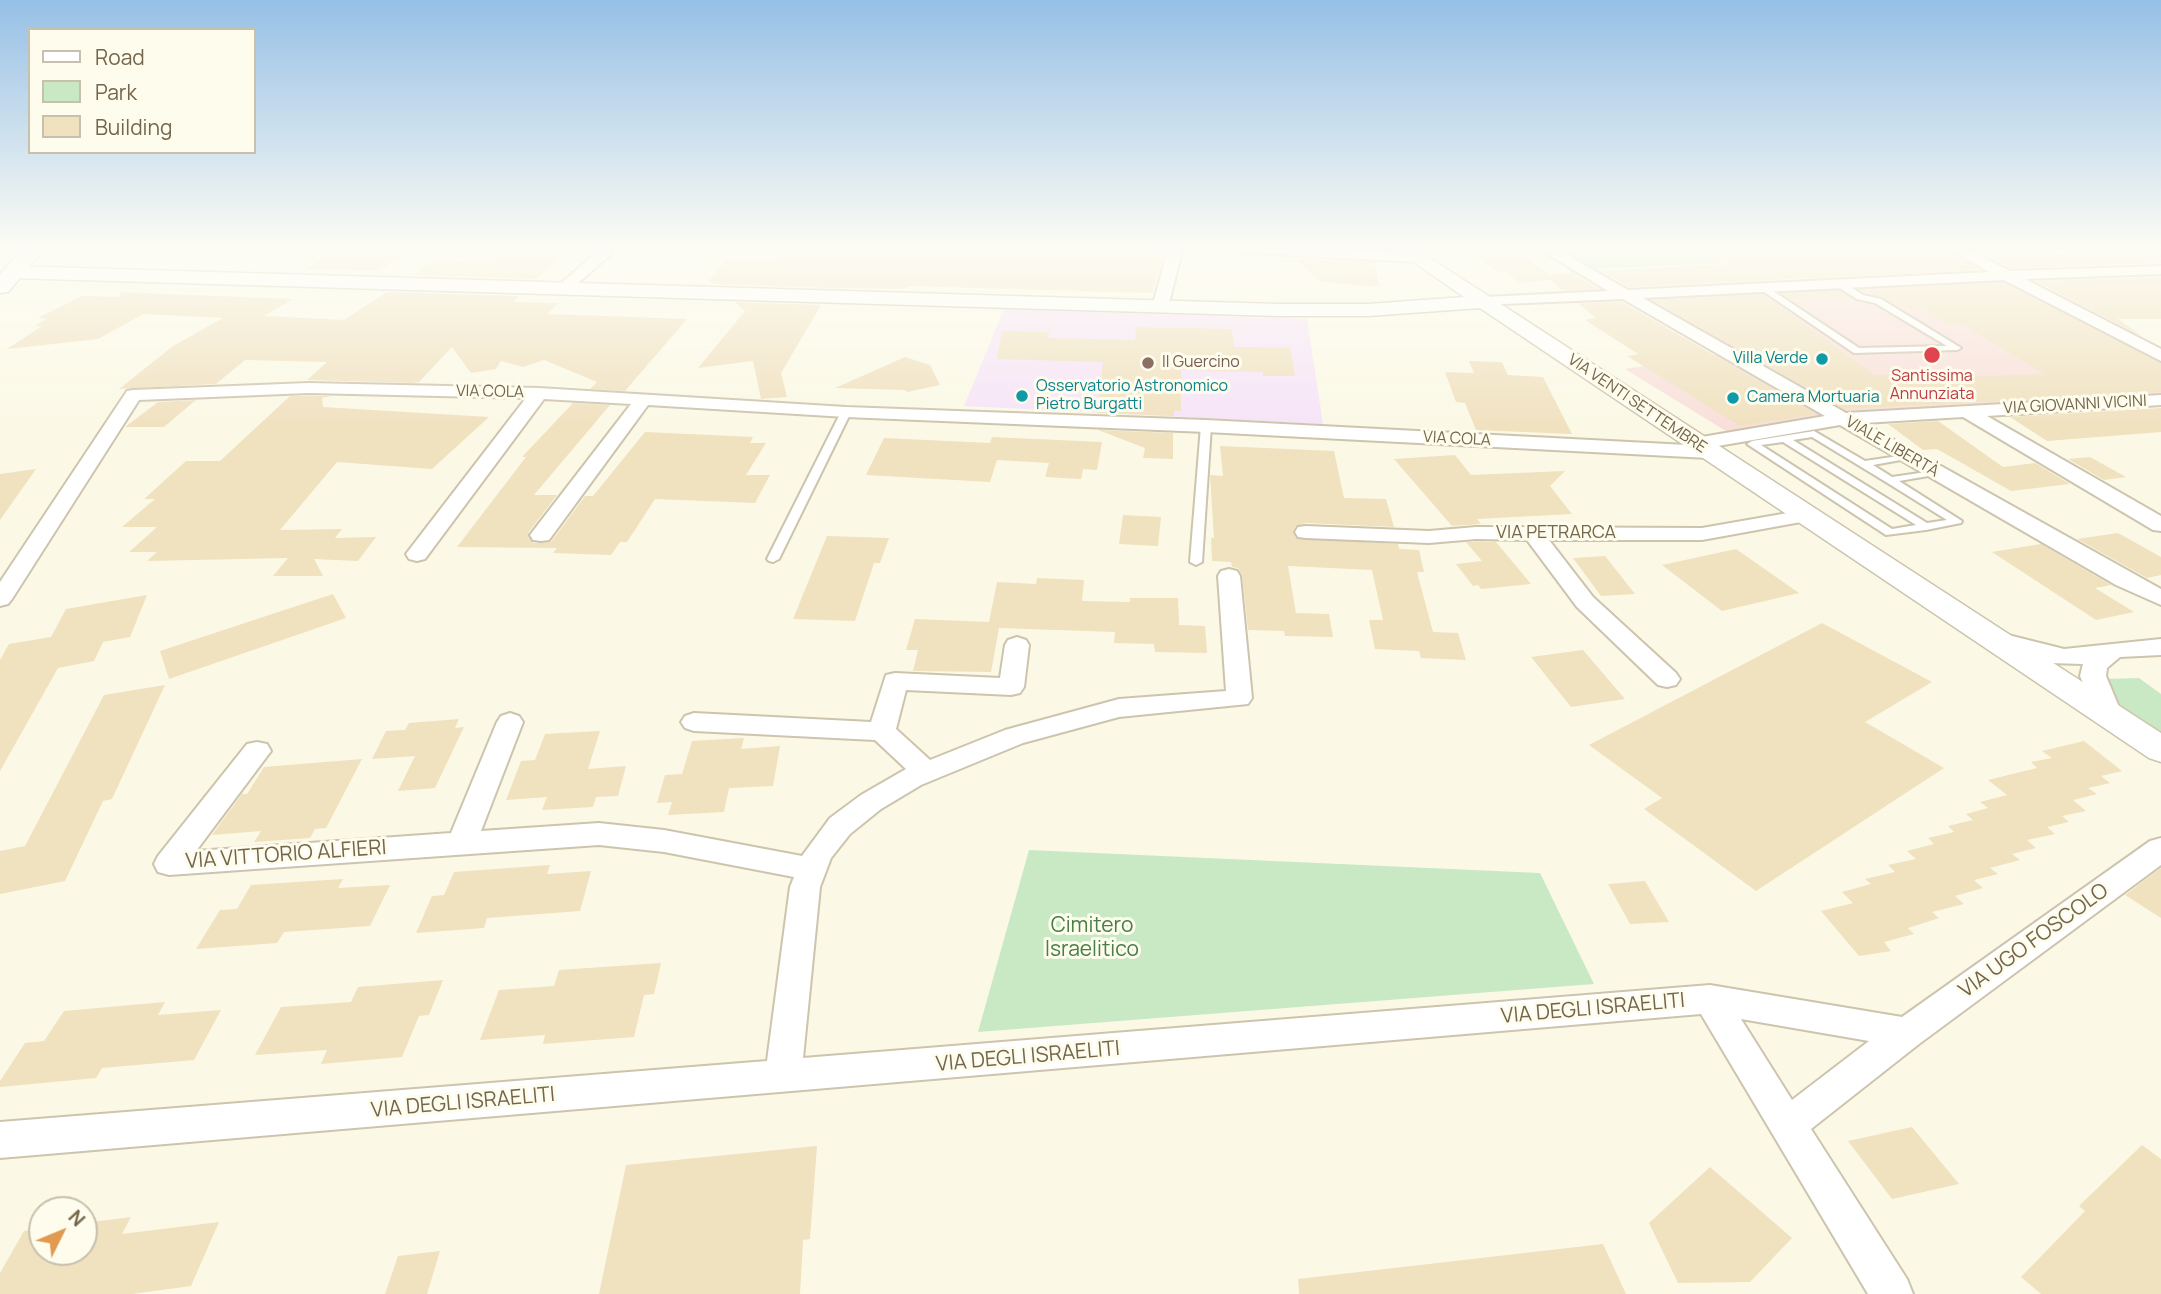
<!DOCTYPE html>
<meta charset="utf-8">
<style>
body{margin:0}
#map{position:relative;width:2161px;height:1294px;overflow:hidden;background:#fbf9e6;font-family:Manrope,sans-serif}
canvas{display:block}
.legend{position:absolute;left:28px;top:28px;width:228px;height:126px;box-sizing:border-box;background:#fefcec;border:2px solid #c7c0ac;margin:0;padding:9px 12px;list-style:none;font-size:21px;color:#74664c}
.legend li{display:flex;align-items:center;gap:14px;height:35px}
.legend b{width:35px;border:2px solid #c7c0ac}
.north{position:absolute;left:28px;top:1196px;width:70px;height:70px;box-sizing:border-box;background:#fefcec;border:2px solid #c7c0ac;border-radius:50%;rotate:47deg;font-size:19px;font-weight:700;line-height:28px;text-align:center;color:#74664c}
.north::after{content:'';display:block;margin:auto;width:24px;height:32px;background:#e09a51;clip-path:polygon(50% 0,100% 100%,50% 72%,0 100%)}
</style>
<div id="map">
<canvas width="2161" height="1294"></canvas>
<ul class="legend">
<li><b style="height:9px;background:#fff"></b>Road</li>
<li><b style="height:19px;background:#c9e9c5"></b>Park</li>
<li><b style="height:19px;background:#f0e1bf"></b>Building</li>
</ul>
<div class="north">N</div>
</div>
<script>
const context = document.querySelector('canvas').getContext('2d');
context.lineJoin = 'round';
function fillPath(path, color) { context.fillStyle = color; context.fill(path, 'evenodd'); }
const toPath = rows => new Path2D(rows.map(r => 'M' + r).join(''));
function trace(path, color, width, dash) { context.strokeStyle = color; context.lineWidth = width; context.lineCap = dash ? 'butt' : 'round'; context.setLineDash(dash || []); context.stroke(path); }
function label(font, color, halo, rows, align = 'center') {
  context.font = font + ' Manrope,sans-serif'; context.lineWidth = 6; context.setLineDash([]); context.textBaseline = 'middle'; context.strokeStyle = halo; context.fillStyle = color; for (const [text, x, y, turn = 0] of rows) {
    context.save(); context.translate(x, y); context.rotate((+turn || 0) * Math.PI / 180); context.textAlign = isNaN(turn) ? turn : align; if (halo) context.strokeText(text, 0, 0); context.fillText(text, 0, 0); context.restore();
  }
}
fillPath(toPath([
 [1004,309,1307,319,1323,424,964,406]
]), '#f6e3f8');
fillPath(toPath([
 [2013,281,2161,360,2161,397,1845,412,1729,433,1625,369,1738,351,1644,297]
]), '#f9dfda');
fillPath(toPath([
 [1555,247,1701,247,1725,263,1591,269],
 [2139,678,2161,694,2161,737,2124,711,2104,679],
 [1029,850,1540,873,1594,984,978,1032]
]), '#c9e9c5');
fillPath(toPath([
 [343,247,413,247,378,271,307,269],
 [511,247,571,247,537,279,412,275,433,261,493,263],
 [786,247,982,247,1164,255,1152,293,907,286,905,289,831,288,714,284,709,281,727,259,772,261],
 [1466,247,1507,247,1517,251,1549,274,1573,273,1599,289,1563,291,1550,280,1519,283,1506,272,1499,273],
 [1703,247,1942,247,1980,270,1629,287,1600,271,1728,264],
 [1969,247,2006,247,2024,256,2093,252,2103,257,2161,254,2161,263,2011,268],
 [1293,258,1374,262,1380,287,1322,282],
 [2161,277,2161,319,2118,319,2143,337,2035,281],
 [2003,283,2161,363,2161,392,1844,409,1652,300,1764,295,1875,375,1933,373,1939,377,2044,374,1962,324,1947,324,1924,311,1898,306,1885,298,1860,290],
 [1839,291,1849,297,1789,299,1782,294],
 [120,292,293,299,264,316,344,320,387,292,519,296,513,302,558,303,547,314,687,319,625,391,590,389,597,382,544,360,523,367,501,361,496,369,471,373,452,347,419,382,414,383,307,380,327,362,245,360,216,384,119,389,173,346,223,318,143,314,98,339,7,349,42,326,34,326,47,319,38,318,82,296,119,297],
 [735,302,821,305,781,373,787,397,761,399,753,361,698,368,745,311],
 [1622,302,1816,414,1740,426,1627,356,1638,354,1585,320,1596,318,1578,303],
 [1136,327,1232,329,1234,347,1290,348,1295,376,1263,376,1263,372,1181,370,1181,411,1174,411,1174,416,1097,413,1103,362,997,359,1002,331,1049,332,1048,338,1135,340],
 [905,357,930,365,940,385,907,392,905,390,835,388],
 [1469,361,1502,362,1508,375,1543,377,1572,434,1476,430,1465,403,1456,402,1445,372,1474,373],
 [290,396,331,396,322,398,323,407,489,417,432,469,337,462,280,530,342,529,335,538,376,537,358,561,314,559,323,576,273,576,288,558,147,561,157,552,129,552,157,527,122,527,155,499,144,499,186,461,220,461],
 [196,400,164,427,125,427,158,402],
 [573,403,610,405,534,495,557,495,528,533,533,543,551,542,585,496,593,496,645,432,753,437,750,443,766,443,746,475,770,475,755,503,655,499,627,542,620,542,611,555,553,553,557,548,457,547,526,457,522,457],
 [2161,408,2161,432,2047,441,2010,417],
 [1938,421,2003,467,2035,463,2070,484,2011,491,1937,449,1923,450,1888,424],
 [1098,430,1173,433,1173,459,1143,458,1145,448],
 [992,437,1102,442,1097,470,1083,469,1081,479,1045,477,1049,463,997,460,990,482,866,475,884,438,990,443],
 [1220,446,1334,451,1344,498,1386,499,1394,527,1306,523,1296,526,1293,531,1296,538,1398,544,1399,549,1419,550,1424,572,1417,572,1433,632,1458,633,1466,660,1421,658,1419,651,1375,649,1369,620,1383,620,1372,570,1288,566,1296,613,1329,614,1333,637,1285,636,1284,631,1248,630,1242,575,1238,568,1232,567,1231,562,1212,561,1211,538,1214,538,1210,475,1223,476],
 [1455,455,1471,475,1565,471,1550,486,1572,514,1477,519,1481,524,1452,526,1394,459],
 [2090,457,2126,477,2104,480,2068,459],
 [36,469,0,520,0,474],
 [1123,515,1161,517,1158,546,1119,544],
 [2118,533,2161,557,2161,575,2147,578,2077,539],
 [827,536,889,538,880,563,874,563,855,621,793,619],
 [1466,542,1496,542,1531,584,1481,589,1478,585,1473,586,1456,564,1482,561],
 [2041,544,2111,585,2095,588,2134,612,2096,620,1992,552],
 [1736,549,1799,593,1722,611,1662,565],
 [1605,556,1609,561,1635,594,1601,596,1573,558],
 [1037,578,1084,580,1082,601,1130,602,1130,598,1178,598,1179,625,1205,626,1207,653,1155,652,1154,644,1114,643,1115,632,999,628,991,672,913,671,918,650,906,650,915,619,989,622,997,582,1036,584],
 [333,594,346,618,169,679,160,651],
 [147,595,130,637,103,642,94,661,58,668,0,771,0,660,9,644,51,637,66,609],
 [1822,623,1932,682,1865,722,1944,768,1756,891,1644,809,1662,798,1589,745],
 [1583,650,1625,699,1571,707,1531,657],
 [165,685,112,799,103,801,65,881,0,894,0,851,25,846,104,695],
 [459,719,455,728,464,727,435,788,398,791,415,756,372,759,386,731,405,730,409,723],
 [600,731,588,769,626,766,618,796,596,797,593,807,542,810,547,797,506,800,521,761,535,760,545,734],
 [744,738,741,749,780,746,773,786,729,788,724,812,668,815,672,802,657,803,665,775,682,774,692,741],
 [2084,741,2122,771,2101,776,2110,783,2088,788,2097,794,2073,800,2086,811,2062,816,2069,822,2047,827,2055,834,2027,840,2036,848,2012,854,2020,860,1990,868,1998,874,1974,880,1983,888,1955,896,1964,904,1932,912,1939,918,1908,928,1914,934,1884,942,1891,951,1859,956,1821,911,1853,903,1842,892,1871,884,1865,879,1895,872,1888,865,1916,859,1907,851,1934,844,1928,838,1954,832,1948,826,1973,820,1966,814,1988,808,1980,802,2007,795,1988,780,2037,768,2031,762,2052,758,2042,751],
 [362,759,326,828,315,829,310,838,254,842,261,831,212,835,242,794,247,794,264,767],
 [550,865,547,874,591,871,580,911,487,918,484,928,416,933,432,896,444,895,454,872],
 [2161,868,2161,918,2125,895],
 [343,879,338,888,390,885,370,926,284,932,277,943,196,949,220,910,237,909,251,885],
 [1645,881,1669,922,1630,924,1608,884],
 [661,963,654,994,644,995,634,1037,543,1044,545,1035,480,1040,499,990,554,986,559,970],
 [443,980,429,1015,419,1016,402,1057,321,1064,327,1050,255,1055,281,1007,351,1002,358,987],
 [165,1002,158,1015,221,1010,194,1060,102,1068,96,1078,0,1087,0,1081,25,1043,44,1041,64,1011],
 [1912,1127,1959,1184,1892,1199,1848,1141],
 [2142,1145,2161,1159,2161,1294,2041,1294,2021,1277,2085,1211,2079,1206],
 [817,1146,810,1239,803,1240,800,1294,599,1294,626,1165],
 [1710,1167,1792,1238,1750,1282,1678,1283,1649,1223],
 [131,1217,122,1234,219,1222,191,1286,132,1294,0,1294,0,1273,24,1231,42,1228,42,1252,84,1252,84,1223],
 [1603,1244,1626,1294,1299,1294,1298,1279],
 [440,1251,427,1294,385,1294,398,1256]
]), '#f0e1bf');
const service = toPath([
 [1835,281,1841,281,1863,295,1881,299,1961,348,1957,350,1854,353,1757,287,1764,285,1859,348,1947,346,1875,303,1857,299,1835,285,1835,281],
 [846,409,851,412,779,559,773,562,769,561,767,559,841,412,846,409],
 [1206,423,1211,426,1202,562,1196,565,1190,562,1201,426,1206,423],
 [1814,431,1865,461,1912,454,1912,458,1873,465,1892,477,1940,470,1940,474,1899,481,1962,521,1961,523,1926,530,1886,535,1747,444,1752,441,1814,431],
 [1812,437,1886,482,1947,520,1927,523,1793,440,1812,437],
 [1783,442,1916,525,1892,529,1761,445,1783,442]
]);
const minor = toPath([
 [603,247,619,247,569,291,559,291,556,288,559,285,603,247],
 [1169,247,1183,247,1168,307,1160,312,1152,307,1169,247],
 [1206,247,1294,247,1417,254,1424,258,1417,262,1213,251,1206,247],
 [1536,247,1553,247,1628,290,1989,272,1945,247,1963,247,2010,271,2161,266,2161,274,2025,279,2161,349,2161,361,2004,280,1643,298,1846,413,2161,395,2161,405,1987,416,2161,516,2161,531,2153,530,1963,417,1864,423,2161,589,2161,605,2116,585,1840,425,1712,447,1718,452,1708,458,1206,432,846,417,648,405,549,540,541,541,533,540,530,535,631,404,544,399,425,559,417,561,409,559,406,554,526,398,308,393,139,400,12,599,8,604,0,606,0,582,127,391,133,390,308,383,539,388,846,407,1206,420,1687,445,1689,440,1696,438,1825,416,1623,299,1479,305,1476,302,1484,297,1608,291,1536,247],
 [1805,510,1812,512,1816,516,1812,520,1702,540,1549,540,1593,597,1676,673,1680,679,1676,685,1667,687,1658,685,1577,607,1527,540,1476,539,1429,543,1306,538,1298,537,1295,532,1298,527,1306,526,1429,531,1476,527,1702,528,1805,510],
 [1229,569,1237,571,1240,576,1252,698,1248,704,1119,717,1023,743,921,785,881,809,850,834,831,858,820,887,803,1058,1710,985,1902,1017,2150,841,2161,838,2161,865,1919,1044,1811,1129,1907,1279,1913,1294,1868,1294,1701,1014,0,1158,0,1122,767,1061,790,887,794,877,664,852,599,845,169,875,158,872,154,864,158,856,247,744,257,742,267,744,271,751,196,851,451,833,497,722,501,716,510,713,519,716,523,722,481,831,599,823,664,830,802,856,830,818,861,795,906,769,875,740,694,731,685,728,681,722,685,716,694,713,871,722,886,675,895,673,1000,678,1005,645,1008,640,1017,637,1026,640,1029,645,1024,687,1020,693,1011,695,906,690,896,729,930,760,1005,730,1119,699,1226,691,1218,576,1221,571,1229,569],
 [1741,1019,1869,1041,1792,1100,1741,1019],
 [2004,634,2064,649,2161,639,2161,655,2120,657,2107,668,2106,676,2119,707,2115,713,2106,716,2097,713,2093,707,2080,676,2083,664,2049,663,1995,646,1992,641,1995,636,2004,634]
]);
const tertiary = toPath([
 [1392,247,1413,247,2161,733,2161,762,2149,758,1480,308,1368,316,1278,316,13,278,4,272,13,266,1278,304,1368,304,1464,297,1392,247]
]);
const secondary = toPath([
 [25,247,46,247,8,292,0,293,0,274,25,247]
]);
trace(service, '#cdc4ad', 4);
trace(minor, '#cdc4ad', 4);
trace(tertiary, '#cdc4ad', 3);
trace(secondary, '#cfc6aa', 3);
fillPath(service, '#fff');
fillPath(minor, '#fff');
fillPath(tertiary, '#fff');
fillPath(secondary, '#fff');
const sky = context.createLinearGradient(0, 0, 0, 428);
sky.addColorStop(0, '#96c0e6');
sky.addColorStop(0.58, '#fdfcf4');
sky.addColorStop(1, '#fdfcf400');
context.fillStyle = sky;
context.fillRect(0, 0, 2161, 428);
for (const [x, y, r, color] of [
 [1932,355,9,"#e0444e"],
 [1822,359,7,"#0f9aa8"],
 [1148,363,7,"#8d6e63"],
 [1022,396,7,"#0f9aa8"],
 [1733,398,7,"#0f9aa8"]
]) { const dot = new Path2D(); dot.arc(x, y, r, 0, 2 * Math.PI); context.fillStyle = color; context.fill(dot); trace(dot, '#fefcec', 2.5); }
label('16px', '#0d838f', '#fefcec', [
 ["Villa Verde",1808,359,"right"],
 ["Osservatorio Astronomico",1036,387],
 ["Pietro Burgatti",1036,405],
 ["Camera Mortuaria",1747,398]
], 'left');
label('16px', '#785e54', '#fefcec', [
 ["Il Guercino",1162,363]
], 'left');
label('16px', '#be3a42', '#fefcec', [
 ["Santissima",1932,377],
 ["Annunziata",1932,395]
]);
label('16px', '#74664c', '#fefcec', [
 ["VIA COLA",490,392,1],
 ["VIA VENTI SETTEMBRE",1637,404,34],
 ["VIA GIOVANNI VICINI",2075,405,-3],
 ["VIA COLA",1457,439,3],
 ["VIALE LIBERTÀ",1892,447,30]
]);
label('18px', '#74664c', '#fefcec', [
 ["VIA PETRARCA",1556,533]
]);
label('21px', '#74664c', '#fefcec', [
 ["VIA VITTORIO ALFIERI",286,855,-4],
 ["VIA UGO FOSCOLO",2034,941,-36],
 ["VIA DEGLI ISRAELITI",1593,1009,-5],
 ["VIA DEGLI ISRAELITI",1028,1057,-5],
 ["VIA DEGLI ISRAELITI",463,1103,-5]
]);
label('21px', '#477f47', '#fefcec', [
 ["Cimitero",1092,926],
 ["Israelitico",1092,950]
]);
</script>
